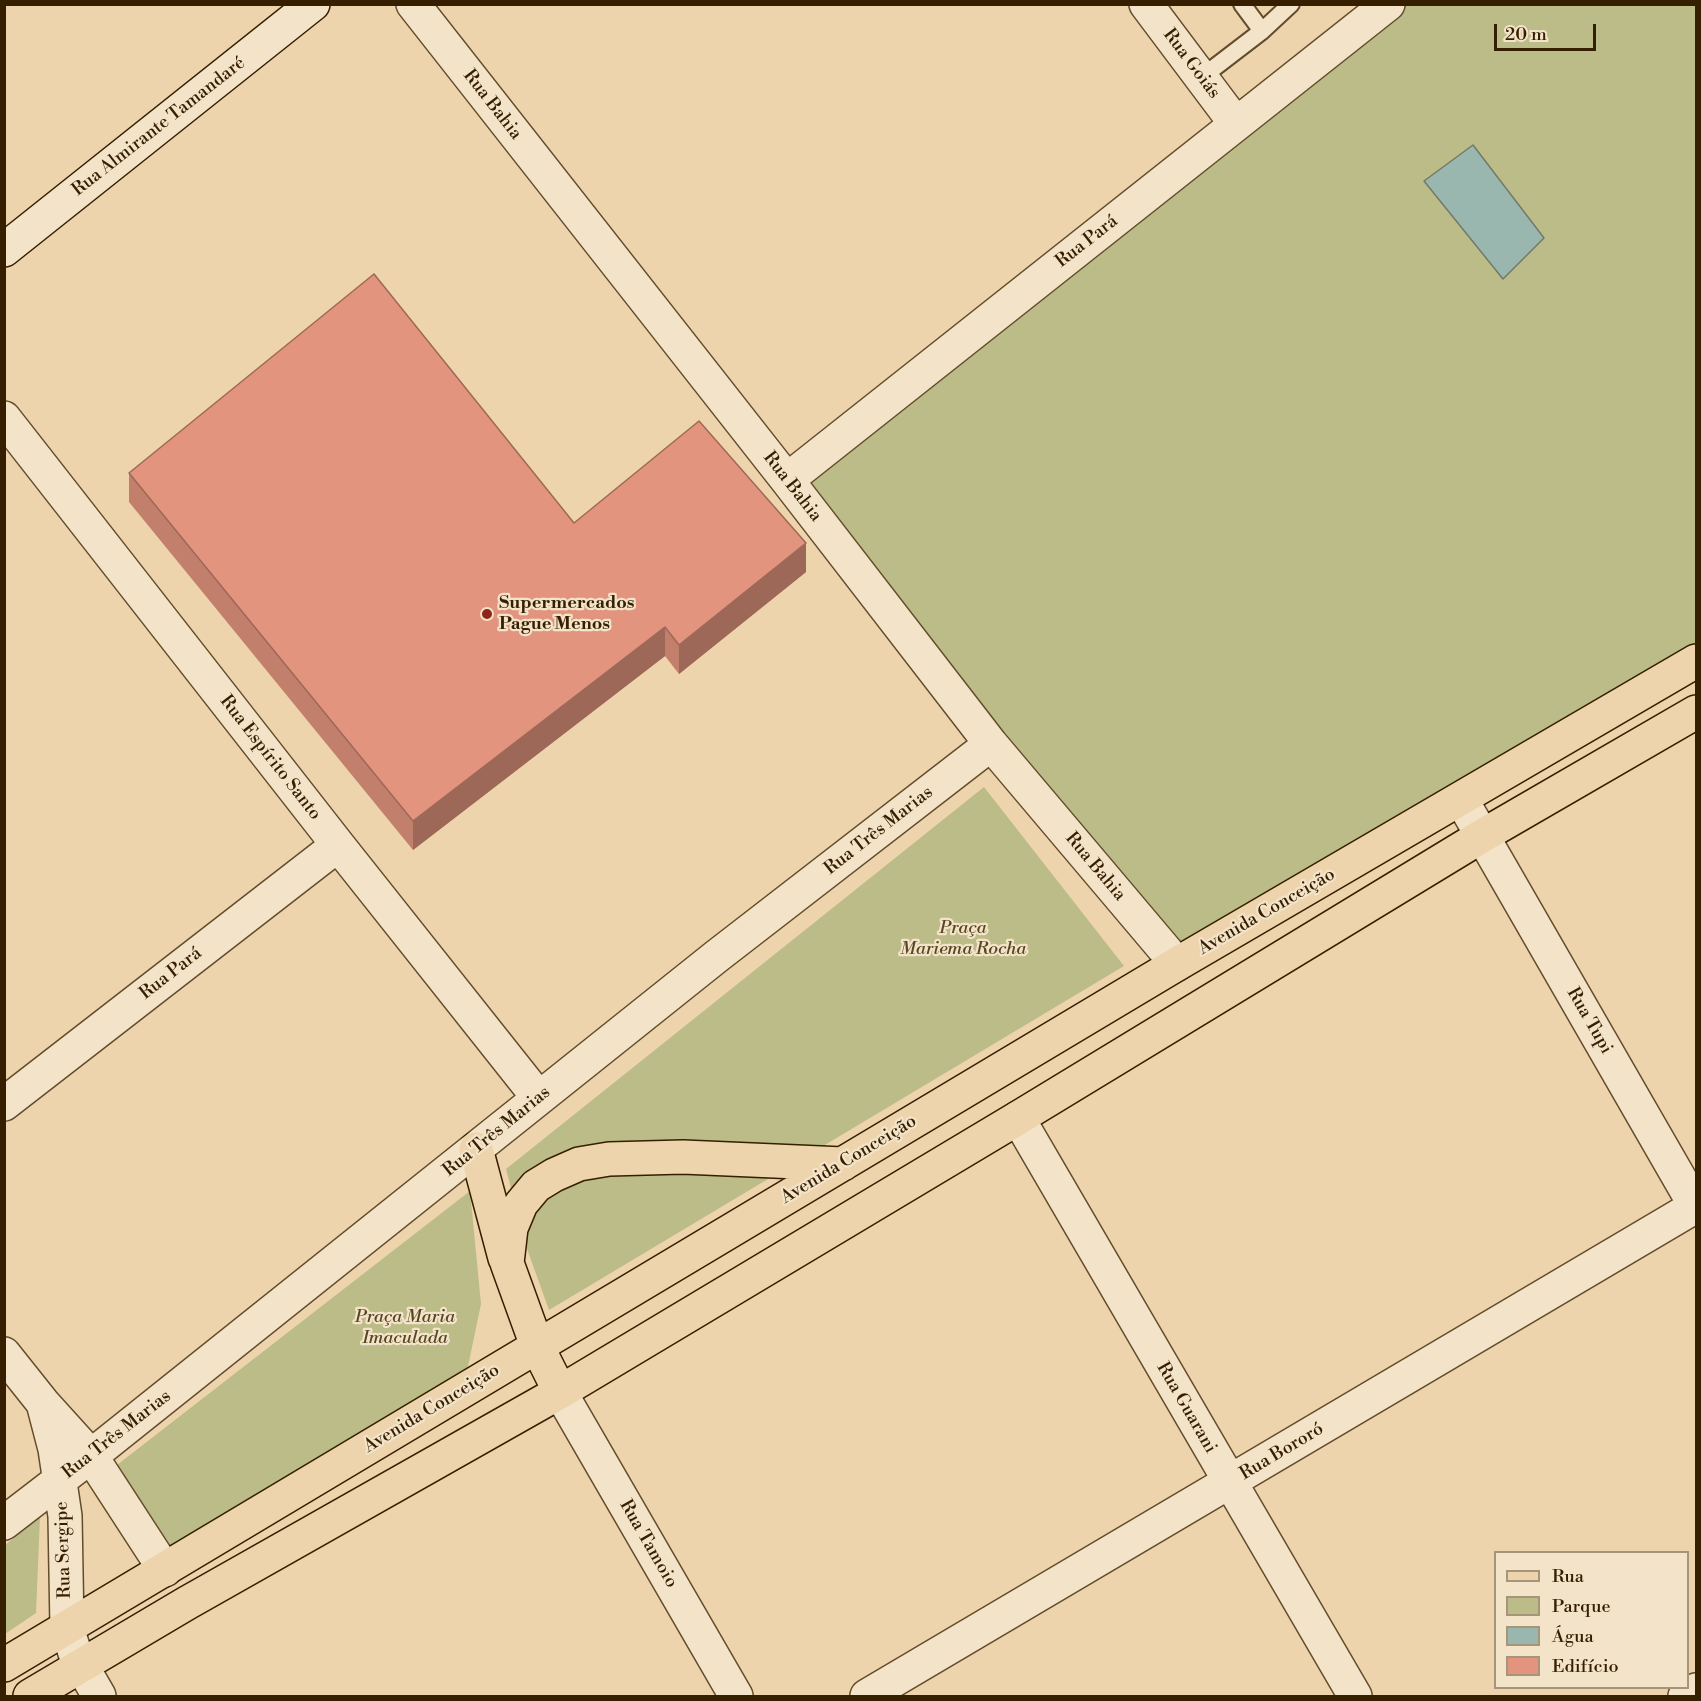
<!DOCTYPE html>
<meta charset="utf-8">
<style>
body{margin:0}
#map{position:relative;width:1701px;height:1701px;overflow:hidden;background:#edd4ac;font-family:"Libre Bodoni",serif}
canvas{display:block}
.frame{position:absolute;inset:0;border:6px solid #351f00;pointer-events:none}
.legend{position:absolute;left:1494px;top:1551px;width:195px;height:138px;box-sizing:border-box;background:#f3e3c9;border:2px solid #a79579;margin:0;padding:8px 10px;list-style:none;font-size:18px;color:#351f00}
.legend li{display:flex;align-items:center;gap:12px;height:30px}
.legend b{width:30px;border:2px solid #a79579}
.scale{position:absolute;left:1494px;top:24px;width:102px;height:27px;box-sizing:border-box;border:3px solid #351f00;border-top:0;padding-left:8px;font-size:18px;line-height:21px;white-space:nowrap;color:#351f00;-webkit-text-stroke:4px #f3e3c9;paint-order:stroke}
</style>
<div id="map">
<canvas width="1701" height="1701"></canvas>
<div class="frame"></div>
<ul class="legend">
<li><b style="height:8px;background:#edd4ac"></b>Rua</li>
<li><b style="height:16px;background:#bbbc87"></b>Parque</li>
<li><b style="height:16px;background:#9ab7af"></b>Água</li>
<li><b style="height:16px;background:#e2947e"></b>Edifício</li>
</ul>
<div class="scale">20 m</div>
</div>
<script>
const context = document.querySelector('canvas').getContext('2d');
context.lineJoin = 'round';
function fillPath(path, color) { context.fillStyle = color; context.fill(path, 'evenodd'); }
const toPath = rows => new Path2D(rows.map(r => 'M' + r).join(''));
function trace(path, color, width, dash) { context.strokeStyle = color; context.lineWidth = width; context.lineCap = dash ? 'butt' : 'round'; context.setLineDash(dash || []); context.stroke(path); }
function label(font, color, halo, rows, align = 'center') {
  context.font = font + ' "Libre Bodoni",serif'; context.lineWidth = 4.5; context.setLineDash([]); context.textBaseline = 'middle'; context.strokeStyle = halo; context.fillStyle = color; for (const [text, x, y, turn = 0] of rows) {
    context.save(); context.translate(x, y); context.rotate((+turn || 0) * Math.PI / 180); context.textAlign = isNaN(turn) ? turn : align; if (halo) context.strokeText(text, 0, 0); context.fillText(text, 0, 0); context.restore();
  }
}
fillPath(toPath([
 [1397,5,1696,5,1696,658,1171,958,787,480],
 [984,787,1124,966,549,1310,526,1246,506,1169],
 [470,1191,481,1304,467,1371,171,1546,117,1465],
 [40,1517,36,1613,5,1634,5,1545]
]), '#bbbc87');
const water = toPath([
 [1473,145,1544,238,1503,279,1424,181,1473,145]
]);
fillPath(water, '#9ab7af');
trace(water, '#727a69', 1.5);
const lane = toPath([
 [1242,4,1262,31],
 [1202,77,1262,31,1291,4]
]);
const street = toPath([
 [413,4,787,480,991,744,1177,964],
 [1146,4,1236,124],
 [4,418,338,845,538,1097],
 [787,480,1388,4],
 [1461,799,1696,1207],
 [4,1104,338,845],
 [1018,1118,1355,1696],
 [4,1354,43,1403,91,1456,165,1570],
 [560,1392,736,1696],
 [43,1403,55,1449,65,1516,67,1628,76,1656,99,1696],
 [4,1523,91,1456,717,956,991,744],
 [867,1696,1696,1206],
 [1685,1696,1696,1690]
]);
const secondary = toPath([
 [4,250,313,4]
]);
const primary = toPath([
 [476,1149,505,1258],
 [560,1392,537,1346,507,1263,511,1228,521,1204,536,1186,554,1175,579,1164,609,1159,683,1157,843,1164],
 [4,1665,1177,964,1696,661],
 [30,1696,187,1603,560,1392,1018,1118,1482,836,1696,712]
]);
trace(lane, '#634c2b', 20);
trace(street, '#634c2b', 36);
trace(secondary, '#351f00', 36);
trace(primary, '#351f00', 36);
trace(lane, '#f3e3c9', 16);
trace(street, '#f3e3c9', 33);
trace(secondary, '#f3e3c9', 33);
trace(primary, '#edd4ac', 33);
fillPath(toPath([
 [129,473,806,572,679,674,665,656,413,850,129,502]
]), '#c27f6c');
fillPath(toPath([
 [806,543,806,572,679,674,679,645],
 [665,627,665,656,413,850,413,821]
]), '#9e6858');
const building = toPath([
 [374,274,574,523,699,421,806,543,679,645,665,627,413,821,129,473,374,274]
]);
fillPath(building, '#e2947e');
trace(building, '#9e6858', 1.5);
for (const [x, y, r, color] of [
 [487,614,6,"#8f2418"]
]) { const dot = new Path2D(); dot.arc(x, y, r, 0, 2 * Math.PI); context.fillStyle = color; context.fill(dot); trace(dot, '#f3e3c9', 2); }
label('18px', '#351f00', '#f3e3c9', [
 ["Rua Goiás",1191,64,53],
 ["Rua Bahia",492,105,52],
 ["Rua Almirante Tamandaré",159,127,-38],
 ["Rua Pará",1087,242,-38],
 ["Rua Bahia",792,487,52],
 ["Rua Espírito Santo",270,758,52],
 ["Rua Três Marias",879,831,-38],
 ["Rua Bahia",1095,867,50],
 ["Avenida Conceição",1267,912,-30],
 ["Rua Pará",171,974,-38],
 ["Rua Tupi",1589,1021,60],
 ["Rua Três Marias",497,1132,-39],
 ["Avenida Conceição",849,1160,-31],
 ["Rua Guarani",1186,1408,60],
 ["Avenida Conceição",432,1409,-31],
 ["Rua Três Marias",117,1435,-38],
 ["Rua Bororó",1282,1452,-31],
 ["Rua Tamoio",648,1544,60],
 ["Rua Sergipe",64,1550,-92]
]);
label('bold 18px', '#351f00', '#f3e3c9', [
 ["Supermercados",499,604],
 ["Pague Menos",499,625]
], 'left');
label('italic 18px', '#564622', '#f3e3c9', [
 ["Praça",963,929],
 ["Mariema Rocha",963,950],
 ["Praça Maria",405,1318],
 ["Imaculada",405,1339]
]);
</script>
